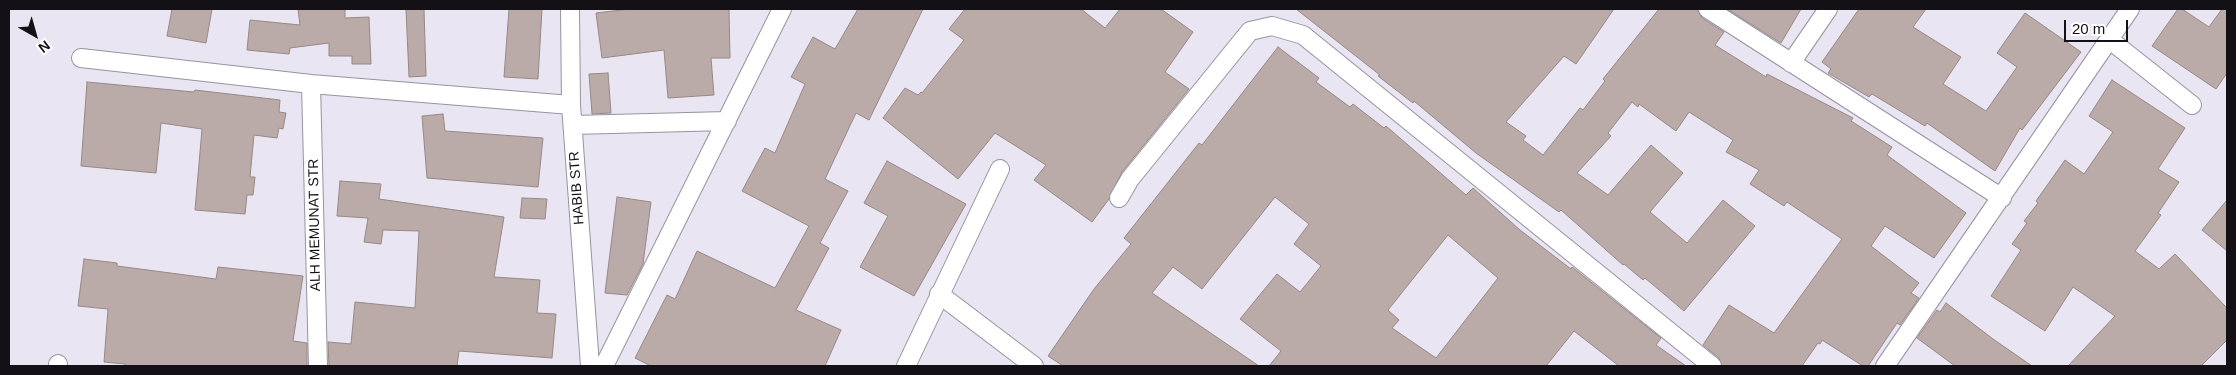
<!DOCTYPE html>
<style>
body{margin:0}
#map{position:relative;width:2236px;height:375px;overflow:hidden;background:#eae5f2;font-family:Helvetica,sans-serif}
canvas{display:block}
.frame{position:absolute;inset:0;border:10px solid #131116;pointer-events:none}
.north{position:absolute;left:10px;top:10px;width:50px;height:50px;-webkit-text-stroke:4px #fff;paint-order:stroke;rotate:142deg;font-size:14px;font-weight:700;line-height:20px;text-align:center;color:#131116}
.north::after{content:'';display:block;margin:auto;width:18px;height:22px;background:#131116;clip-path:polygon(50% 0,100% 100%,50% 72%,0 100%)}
.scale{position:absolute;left:2064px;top:20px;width:64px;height:22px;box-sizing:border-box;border:2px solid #131116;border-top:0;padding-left:6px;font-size:15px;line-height:18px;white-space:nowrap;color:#131116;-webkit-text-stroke:4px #fff;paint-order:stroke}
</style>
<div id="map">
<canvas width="2236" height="375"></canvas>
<div class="frame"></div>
<div class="north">N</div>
<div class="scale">20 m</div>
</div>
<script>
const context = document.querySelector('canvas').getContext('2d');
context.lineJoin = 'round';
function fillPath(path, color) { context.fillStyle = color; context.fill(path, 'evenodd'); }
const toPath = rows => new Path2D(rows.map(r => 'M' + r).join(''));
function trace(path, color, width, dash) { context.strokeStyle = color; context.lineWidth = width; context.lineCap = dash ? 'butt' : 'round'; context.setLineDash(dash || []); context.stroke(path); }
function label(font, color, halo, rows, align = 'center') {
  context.font = font + ' Helvetica,sans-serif'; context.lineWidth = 4; context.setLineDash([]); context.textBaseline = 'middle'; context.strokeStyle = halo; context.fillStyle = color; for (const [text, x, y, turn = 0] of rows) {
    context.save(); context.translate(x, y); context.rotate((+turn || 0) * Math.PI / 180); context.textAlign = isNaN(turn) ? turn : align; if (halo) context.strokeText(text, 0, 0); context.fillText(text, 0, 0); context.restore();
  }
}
const building = toPath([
 [172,9,212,9,206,43,167,36,172,9],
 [298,9,345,9,345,18,369,17,371,64,352,64,352,56,329,56,329,43,290,48,289,54,247,50,250,20,300,25,298,9],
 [406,9,424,9,426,76,409,77,406,9],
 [509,9,542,9,538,79,504,77,509,9],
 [630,9,729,9,730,58,711,58,714,95,668,98,664,50,602,58,596,13,630,9],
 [858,9,923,9,869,120,856,113,825,179,848,191,820,243,829,248,796,310,841,330,825,366,651,366,635,358,667,295,675,299,697,251,775,288,809,226,742,191,765,148,775,153,805,84,791,77,813,37,835,49,858,9],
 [965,9,1081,9,1105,28,1120,9,1161,9,1193,32,1165,72,1189,89,1122,172,1109,199,1092,222,1034,180,1046,165,995,133,958,179,883,118,905,88,918,95,921,92,922,93,964,40,949,29,965,9],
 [1296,9,1614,9,1576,64,1564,56,1506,122,1526,136,1523,140,1543,155,1580,108,1583,110,1605,81,1603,79,1659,9,1697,9,1702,18,1724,32,1715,45,1766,77,1767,74,1853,118,1851,121,1892,147,1887,155,1966,213,1934,258,1885,226,1871,246,1919,283,1911,293,1919,298,1900,325,1897,323,1868,366,1863,366,1822,340,1820,344,1818,343,1802,366,1722,366,1719,358,1703,345,1729,305,1774,333,1842,239,1787,202,1784,206,1750,184,1759,170,1726,152,1733,140,1689,112,1676,131,1639,104,1638,107,1632,102,1608,133,1611,136,1577,173,1608,195,1651,145,1683,173,1650,212,1687,243,1723,200,1755,226,1684,311,1645,278,1643,280,1624,264,1623,265,1561,210,1559,212,1476,153,1414,101,1413,103,1378,76,1380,75,1296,9],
 [1727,9,1801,9,1781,43,1727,9],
 [1859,9,1926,9,1913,27,1961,57,1943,84,1986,111,2017,67,1997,53,2025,13,2081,52,2022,130,2020,128,1995,171,1927,123,1925,126,1872,94,1869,97,1828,73,1831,69,1822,62,1859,9],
 [2178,9,2182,9,2209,27,2222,9,2227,9,2227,73,2216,89,2152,46,2178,9],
 [1278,47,1319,78,1316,82,1350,107,1353,104,1384,128,1386,126,1466,195,1473,188,1520,230,1571,269,1572,267,1661,338,1656,345,1686,366,1619,366,1574,331,1546,366,1269,366,1281,351,1240,319,1277,274,1300,292,1321,266,1294,244,1309,224,1275,197,1202,289,1173,267,1152,293,1259,366,1063,366,1048,356,1094,289,1131,244,1124,238,1199,143,1202,145,1278,47],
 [1448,235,1498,278,1436,358,1392,328,1399,320,1388,310,1448,235],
 [608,73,611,113,592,114,589,74,608,73],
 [2112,80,2185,128,2158,169,2179,182,2158,213,2161,215,2135,251,2159,269,2175,254,2227,308,2227,340,2201,366,2068,366,2115,316,2073,287,2045,331,1991,296,2021,250,2012,244,2027,223,2024,221,2038,203,2036,201,2065,160,2084,174,2113,132,2089,116,2112,80],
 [87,82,194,92,195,90,280,100,279,112,286,113,283,129,279,128,277,138,254,135,250,177,255,177,253,195,247,195,245,214,195,210,202,129,161,123,156,173,81,166,87,82],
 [443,114,445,131,543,138,538,187,427,178,422,116,443,114],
 [887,161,966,204,914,296,860,267,888,216,864,203,887,161],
 [340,181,381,184,379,199,504,217,494,277,540,280,537,313,556,314,552,358,459,351,457,366,329,366,328,342,351,344,355,302,415,308,419,231,383,230,381,244,364,242,368,218,337,216,340,181],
 [617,197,651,202,643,264,627,295,605,293,617,197],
 [522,198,547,199,545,219,520,218,522,198],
 [2227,200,2227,251,2202,230,2227,200],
 [84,259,117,263,117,266,216,279,218,267,303,276,293,341,307,343,307,366,125,366,125,364,104,362,108,309,78,306,84,259],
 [1946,303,1993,339,2032,366,1955,366,1917,338,1937,310,1940,312,1946,303]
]);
fillPath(building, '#baaba8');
trace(building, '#968885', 1);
const minor = toPath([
 [570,9,571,105,590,366],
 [1708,9,2002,198],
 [2110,40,2192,105],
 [81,58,311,84,571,105],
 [1791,63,1828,9],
 [311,84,318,366],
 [573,125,727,121],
 [1119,198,1130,179,1250,31,1272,26,1303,35,1712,366],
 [939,294,1034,366],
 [58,366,58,364],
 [604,366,782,9],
 [906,366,1000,169],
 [1885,366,2130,9]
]);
trace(minor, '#98939f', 20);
trace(minor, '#fff', 18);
label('14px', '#131116', '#fff', [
 ["HABIB STR",577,188,-94],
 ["ALH MEMUNAT STR",315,225,-91]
]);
</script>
